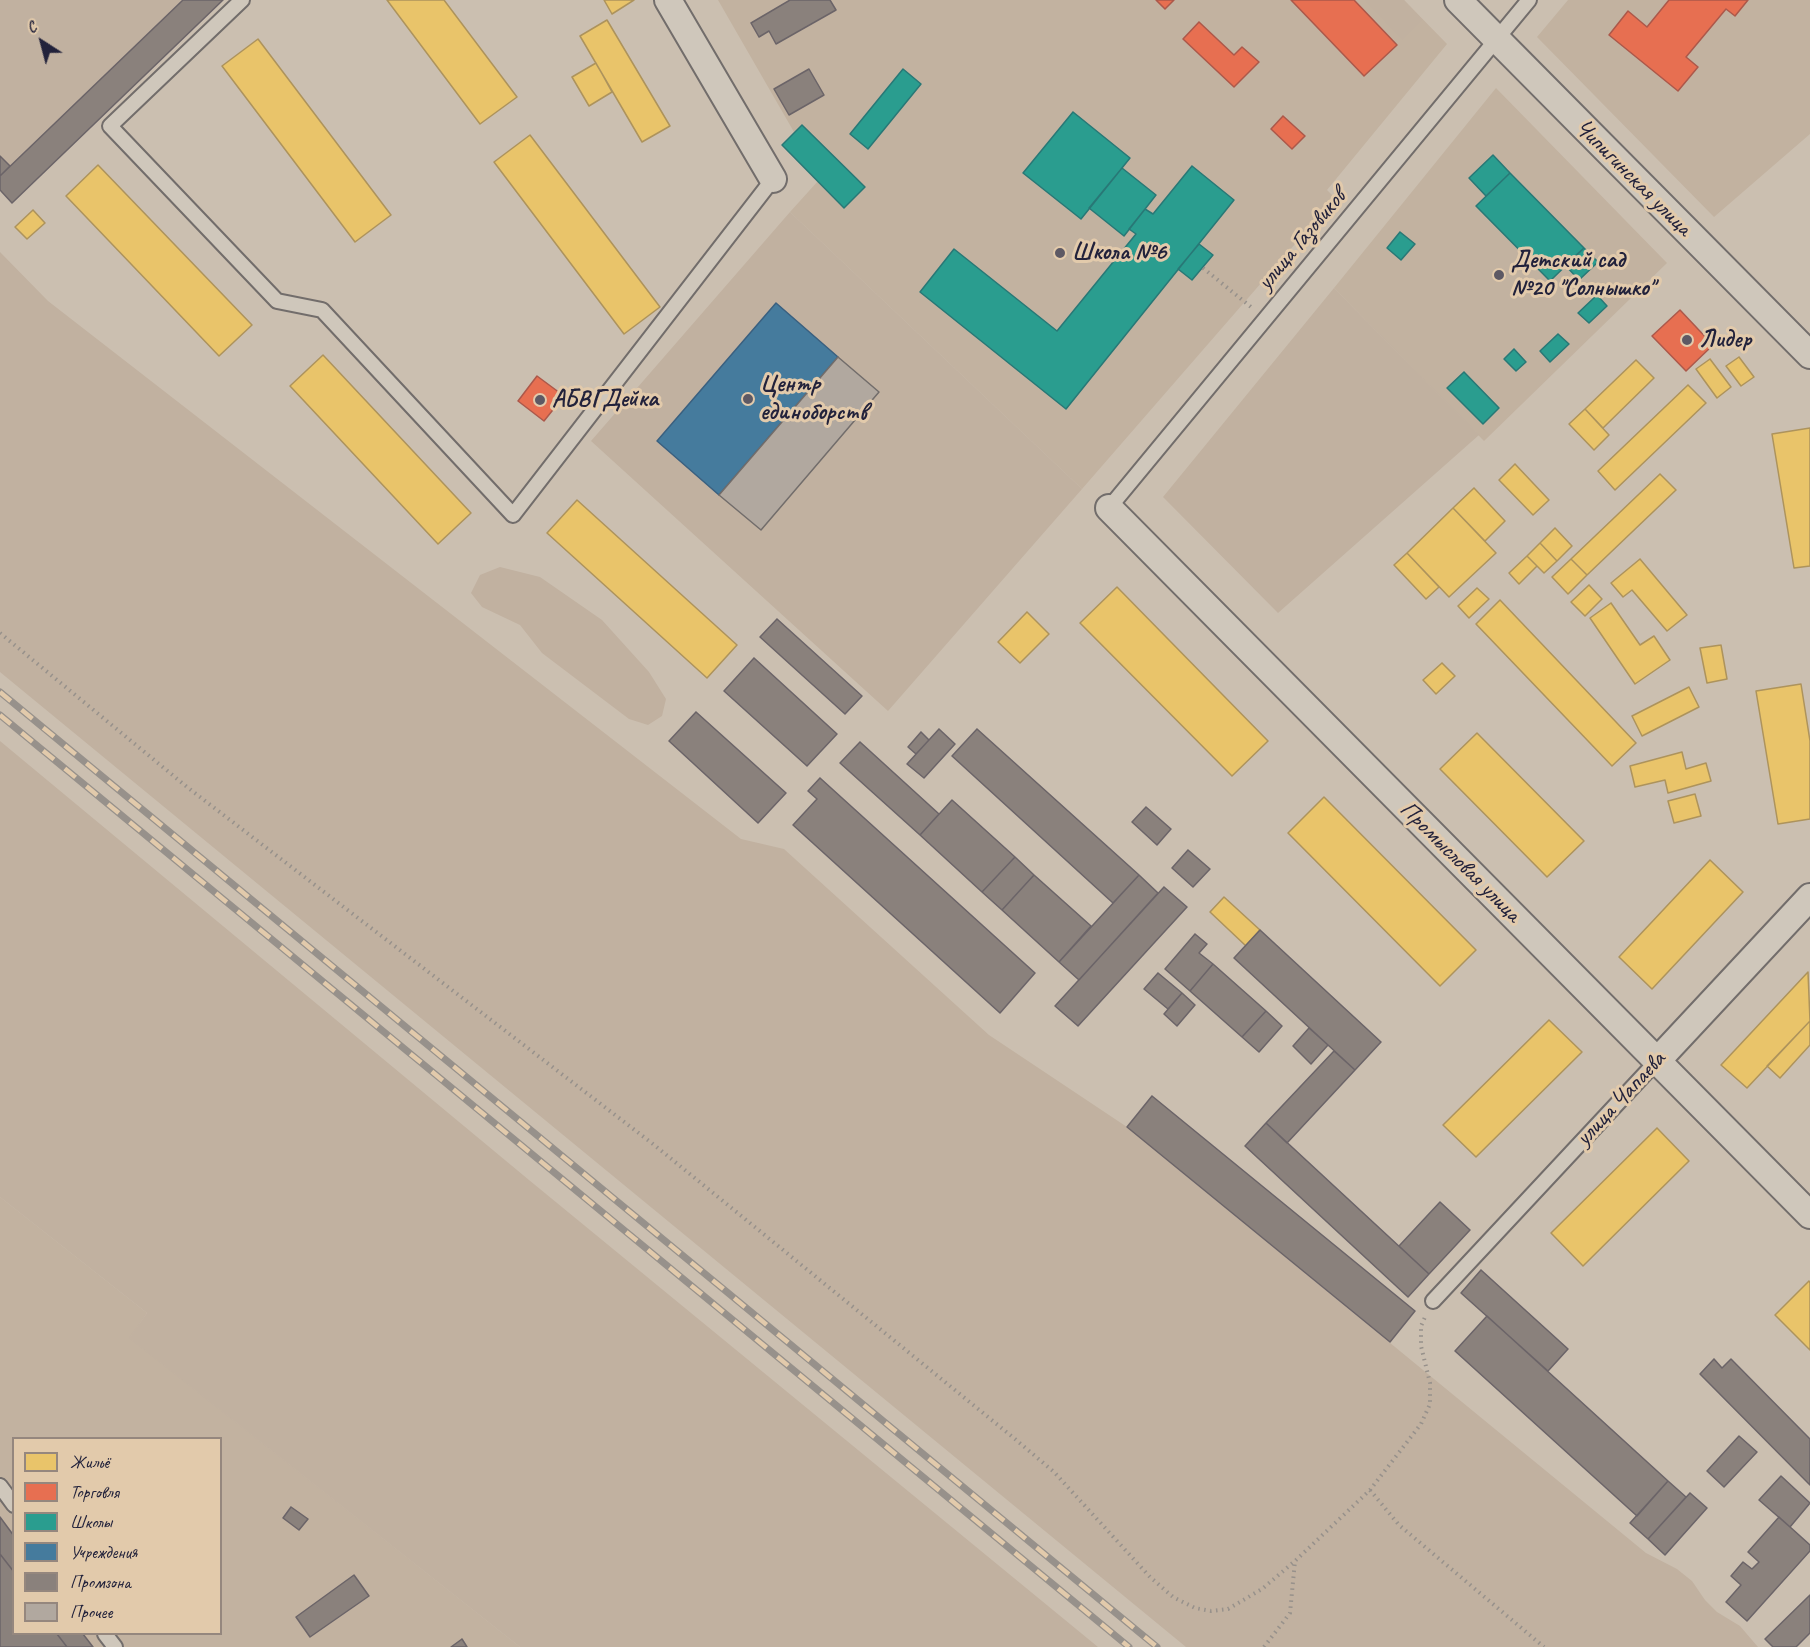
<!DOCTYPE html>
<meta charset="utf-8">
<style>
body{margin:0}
#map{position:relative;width:1810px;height:1647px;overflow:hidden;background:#cbbfb0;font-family:Caveat,sans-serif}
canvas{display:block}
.legend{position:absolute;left:12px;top:1437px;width:210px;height:198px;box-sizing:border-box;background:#e2caab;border:2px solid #95877e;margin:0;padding:8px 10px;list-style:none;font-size:18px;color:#22223b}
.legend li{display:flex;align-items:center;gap:12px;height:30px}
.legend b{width:30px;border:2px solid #95877e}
.north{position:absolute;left:12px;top:12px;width:60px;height:60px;-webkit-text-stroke:4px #e2caab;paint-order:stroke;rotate:324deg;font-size:16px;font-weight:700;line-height:24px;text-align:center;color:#22223b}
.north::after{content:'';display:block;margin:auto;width:21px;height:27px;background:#22223b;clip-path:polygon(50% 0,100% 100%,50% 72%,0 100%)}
</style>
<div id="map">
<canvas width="1810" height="1647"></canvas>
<ul class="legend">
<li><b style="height:16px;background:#e9c46a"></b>Жильё</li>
<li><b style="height:16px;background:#e76f51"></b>Торговля</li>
<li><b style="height:16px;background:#2a9d8f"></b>Школы</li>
<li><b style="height:16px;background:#457b9d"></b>Учреждения</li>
<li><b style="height:16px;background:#8a817c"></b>Промзона</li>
<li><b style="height:16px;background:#b1a89f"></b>Прочее</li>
</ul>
<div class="north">С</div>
</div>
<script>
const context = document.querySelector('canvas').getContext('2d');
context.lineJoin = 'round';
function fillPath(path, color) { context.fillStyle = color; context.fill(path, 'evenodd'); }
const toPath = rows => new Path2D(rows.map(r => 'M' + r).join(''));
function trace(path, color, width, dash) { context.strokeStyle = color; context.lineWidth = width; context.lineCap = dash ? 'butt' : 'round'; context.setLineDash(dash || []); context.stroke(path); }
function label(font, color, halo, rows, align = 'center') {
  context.font = font + ' Caveat,sans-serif'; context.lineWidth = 6; context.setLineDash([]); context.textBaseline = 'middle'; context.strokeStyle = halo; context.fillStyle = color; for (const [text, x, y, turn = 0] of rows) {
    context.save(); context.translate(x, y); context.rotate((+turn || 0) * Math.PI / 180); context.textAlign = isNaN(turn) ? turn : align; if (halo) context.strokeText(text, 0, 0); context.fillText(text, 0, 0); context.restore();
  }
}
fillPath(toPath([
 [718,0,1404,0,1447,44,1327,190,1335,198,1082,489,790,212,818,181,782,145,794,132],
 [1568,0,1810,0,1810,134,1714,217,1537,37],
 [1496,88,1667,263,1484,441,1334,288],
 [0,1197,147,1313,130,1338,520,1647,0,1647],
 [14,1438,220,1438,220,1634,14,1634]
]), '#c2b2a0');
fillPath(toPath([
 [0,0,183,0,10,166,0,156],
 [1365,0,1404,0,1423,20,1403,40],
 [790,212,1082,489,888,711,591,441],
 [0,252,48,301,741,839,784,849,989,1035,1127,1127,1646,1553,1677,1569,1692,1581,1705,1600,1717,1612,1740,1626,1758,1647,1186,1647,0,672],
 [1334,288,1479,435,1278,613,1163,497],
 [500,567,540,577,602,620,649,672,666,699,662,716,648,725,629,719,542,653,520,625,482,607,471,593,480,575],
 [0,741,529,1180,1098,1647,520,1647,129,1338,147,1313,0,1197]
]), '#c1b1a0');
const homes = toPath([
 [387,0,444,0,517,97,480,124,387,0],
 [604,0,634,0,612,14,604,0],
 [607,20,670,126,642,142,580,36,607,20],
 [258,39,391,215,355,242,222,66,258,39],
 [596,63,612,92,589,106,572,77,596,63],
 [530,135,660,307,624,334,494,162,530,135],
 [98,165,252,325,219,356,66,196,98,165],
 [33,210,45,223,27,239,15,227,33,210],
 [323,355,471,513,438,544,290,386,323,355],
 [1739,357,1754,377,1741,386,1726,366,1739,357],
 [1710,359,1731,387,1717,398,1696,369,1710,359],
 [1636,360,1654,378,1603,428,1585,409,1636,360],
 [1688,385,1706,403,1615,490,1598,471,1688,385],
 [1585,409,1609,435,1594,450,1569,424,1585,409],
 [1810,428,1810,566,1794,568,1772,434,1810,428],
 [1515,464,1549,500,1533,515,1499,480,1515,464],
 [1660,474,1676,490,1587,575,1571,559,1660,474],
 [1474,488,1505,521,1485,541,1453,508,1474,488],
 [577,500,737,645,707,678,547,533,577,500],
 [1453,508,1496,553,1449,597,1407,553,1453,508],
 [1555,528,1572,546,1557,561,1540,543,1555,528],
 [1540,543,1557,561,1544,573,1527,556,1540,543],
 [1407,553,1439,587,1426,599,1394,565,1407,553],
 [1527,556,1537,566,1519,584,1509,573,1527,556],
 [1571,559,1587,575,1568,594,1552,577,1571,559],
 [1640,559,1687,615,1667,631,1632,590,1623,597,1611,583,1640,559],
 [1589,585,1602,599,1585,616,1571,602,1589,585],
 [1117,587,1268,741,1232,776,1080,623,1117,587],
 [1477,588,1489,599,1469,618,1458,606,1477,588],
 [1500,600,1636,743,1612,766,1476,624,1500,600],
 [1611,603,1640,645,1654,636,1670,660,1635,684,1590,618,1611,603],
 [1027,612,1049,634,1020,663,998,642,1027,612],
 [1721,645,1727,679,1707,683,1700,648,1721,645],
 [1442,663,1455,676,1436,694,1423,680,1442,663],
 [1801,684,1810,741,1810,819,1778,824,1756,691,1801,684],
 [1689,687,1699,707,1642,736,1632,716,1689,687],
 [1477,733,1584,841,1547,877,1440,769,1477,733],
 [1682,752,1686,769,1706,763,1711,781,1668,793,1665,780,1635,787,1630,766,1682,752],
 [1695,794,1701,816,1674,823,1668,801,1695,794],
 [1324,797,1476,950,1440,986,1288,833,1324,797],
 [1710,860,1743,892,1652,989,1619,957,1710,860],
 [1224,897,1260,930,1246,946,1210,912,1224,897],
 [1808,972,1810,1021,1747,1088,1721,1065,1808,972],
 [1549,1020,1582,1052,1476,1157,1443,1125,1549,1020],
 [1810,1021,1810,1045,1780,1078,1767,1066,1810,1021],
 [1657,1128,1689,1161,1583,1266,1551,1233,1657,1128],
 [1809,1281,1810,1283,1810,1350,1775,1315,1809,1281]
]);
fillPath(homes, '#e9c46a');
trace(homes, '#ad935c', 1.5);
const shops = toPath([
 [1156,0,1174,0,1165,9,1156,0],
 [1291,0,1354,0,1397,45,1364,76,1291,0],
 [1669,0,1748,0,1735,16,1726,9,1686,57,1698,67,1678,91,1609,35,1628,11,1647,27,1669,0],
 [1199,22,1234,55,1242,47,1259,62,1234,87,1183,39,1199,22],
 [1283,116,1305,136,1292,149,1271,129,1283,116],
 [1680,310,1713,345,1686,371,1652,336,1680,310],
 [537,376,564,396,544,421,518,401,537,376]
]);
fillPath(shops, '#e76f51');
trace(shops, '#ac584a', 1.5);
const schools = toPath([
 [903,69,921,84,868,149,850,134,903,69],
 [1073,112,1130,158,1081,219,1023,173,1073,112],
 [802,125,865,187,844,208,782,145,802,125],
 [1493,155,1510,173,1486,196,1469,178,1493,155],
 [1192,166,1234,200,1066,409,920,292,954,249,1057,331,1136,234,1129,229,1145,209,1153,214,1192,166],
 [1122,168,1156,195,1124,236,1089,208,1122,168],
 [1510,173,1584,248,1550,281,1476,206,1510,173],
 [1400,232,1415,244,1401,260,1387,248,1400,232],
 [1199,244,1213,255,1192,280,1178,269,1199,244],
 [1584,248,1598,262,1579,280,1565,265,1584,248],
 [1597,295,1607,306,1589,323,1578,313,1597,295],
 [1558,334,1569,344,1550,362,1540,351,1558,334],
 [1514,349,1526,362,1516,371,1504,359,1514,349],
 [1464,372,1499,408,1483,424,1447,388,1464,372]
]);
fillPath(schools, '#2a9d8f');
trace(schools, '#287876', 1.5);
const public = toPath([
 [776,303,838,357,719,495,657,441,776,303]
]);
fillPath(public, '#457b9d');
trace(public, '#3a6080', 1.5);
const industry = toPath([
 [183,0,223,0,12,203,0,190,0,176,183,0],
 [790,0,830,0,836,10,776,44,769,31,759,37,751,23,790,0],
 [809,69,824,95,789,115,774,89,809,69],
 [0,156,10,166,0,176,0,156],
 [777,619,862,696,845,714,760,637,777,619],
 [754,658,837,734,807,766,724,691,754,658],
 [696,712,786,793,758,823,669,741,696,712],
 [939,729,955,744,924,778,907,764,939,729],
 [977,729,1139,875,1113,903,952,756,977,729],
 [921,732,929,740,916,754,908,747,921,732],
 [860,742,939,814,920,835,840,763,860,742],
 [820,778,1035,973,1000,1013,793,825,817,799,808,791,820,778],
 [952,800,1015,857,982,892,920,835,952,800],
 [1146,807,1171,829,1157,845,1132,822,1146,807],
 [1188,850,1210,869,1193,887,1172,868,1188,850],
 [1015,857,1034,875,1002,910,982,892,1015,857],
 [1034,875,1091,926,1059,962,1002,910,1034,875],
 [1139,875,1158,893,1079,980,1059,962,1139,875],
 [1164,887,1187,907,1078,1026,1055,1006,1164,887],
 [1260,930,1381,1042,1355,1070,1234,958,1260,930],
 [1195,934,1207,944,1199,953,1213,964,1190,991,1165,969,1195,934],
 [1213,964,1266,1011,1242,1037,1190,991,1213,964],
 [1158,973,1182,993,1168,1009,1144,989,1158,973],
 [1182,993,1195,1005,1177,1026,1164,1014,1182,993],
 [1266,1011,1282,1026,1259,1052,1242,1037,1266,1011],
 [1309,1028,1328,1045,1311,1064,1293,1046,1309,1028],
 [1334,1051,1355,1070,1287,1143,1266,1123,1334,1051],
 [1152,1096,1415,1311,1390,1342,1127,1127,1152,1096],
 [1266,1123,1429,1274,1408,1297,1245,1146,1266,1123],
 [1440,1202,1470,1230,1429,1274,1399,1246,1440,1202],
 [1481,1270,1568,1349,1548,1371,1461,1293,1481,1270],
 [1487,1316,1668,1481,1637,1516,1455,1351,1487,1316],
 [1714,1359,1722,1368,1731,1359,1810,1439,1810,1485,1700,1374,1714,1359],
 [1739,1436,1757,1452,1724,1487,1707,1471,1739,1436],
 [1781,1476,1810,1503,1790,1527,1759,1500,1781,1476],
 [1668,1481,1686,1497,1648,1539,1630,1523,1668,1481],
 [1690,1493,1707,1508,1665,1555,1648,1539,1690,1493],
 [291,1507,308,1519,299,1530,283,1518,291,1507],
 [0,1517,14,1536,14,1572,0,1554,0,1517],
 [1779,1517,1810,1545,1810,1551,1747,1621,1726,1602,1741,1585,1731,1576,1743,1562,1752,1569,1759,1562,1748,1552,1779,1517],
 [0,1554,14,1572,14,1634,57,1634,67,1647,0,1647,0,1554],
 [354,1575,369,1596,310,1637,296,1617,354,1575],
 [1810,1595,1810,1633,1796,1647,1773,1647,1765,1639,1810,1595],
 [57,1634,83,1634,93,1647,67,1647,57,1634],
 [462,1639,467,1647,451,1647,462,1639]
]);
fillPath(industry, '#8a817c');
trace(industry, '#6b6468', 1.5);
const building = toPath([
 [838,357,879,392,761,530,719,495,838,357]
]);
fillPath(building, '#b1a89f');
trace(building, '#726d6b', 1.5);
const lane = toPath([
 [242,0,110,126,277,301,322,310,513,515,773,179],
 [1109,508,1529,0],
 [1433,1301,1657,1061],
 [0,1486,14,1505],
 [105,1634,115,1647]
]);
const street = toPath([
 [668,0,773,179],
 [1458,0,1810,355],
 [1109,508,1810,1215],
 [1657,1061,1810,897]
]);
trace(lane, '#726d6b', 18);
trace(street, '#726d6b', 30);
trace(toPath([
 [1203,268,1251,307],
 [0,633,187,787,653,1144,1015,1439,1054,1472,1150,1577,1173,1597,1195,1608,1211,1611,1228,1609,1262,1589,1295,1561],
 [1370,1490,1399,1525,1544,1647],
 [1264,1647,1290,1613,1295,1561,1370,1490,1421,1424,1430,1404,1430,1383,1421,1346,1421,1326,1425,1317]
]), '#97918b', 4, [1.5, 4.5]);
trace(lane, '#cfc7bb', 14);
trace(street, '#cfc7bb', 26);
const rail = toPath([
 [0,692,1157,1647],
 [0,715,1129,1647]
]);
trace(rail, '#97918b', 7);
trace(rail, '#e2caab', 4.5, [14]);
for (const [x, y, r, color] of [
 [1060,253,6,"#5d5964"],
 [1499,275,6,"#5d5964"],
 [1687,340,6,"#5d5964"],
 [748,399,6,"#5d5964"],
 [540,400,6,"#5d5964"]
]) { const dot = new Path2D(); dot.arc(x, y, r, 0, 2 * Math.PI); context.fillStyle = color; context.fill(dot); trace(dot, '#e2caab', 2); }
label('24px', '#22223b', '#e2caab', [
 ["Чипигинская улица",1633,178,45],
 ["улица Газовиков",1302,240,-50],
 ["Промысловая улица",1460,862,45],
 ["улица Чапаева",1621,1099,-47]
]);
label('bold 24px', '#22223b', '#e2caab', [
 ["Школа №6",1072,253],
 ["Детский сад",1511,261],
 ["№20 \"Солнышко\"",1511,289],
 ["Лидер",1699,340],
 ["Центр",760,385],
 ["единоборств",760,413],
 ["АБВГДейка",552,400]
], 'left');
</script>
